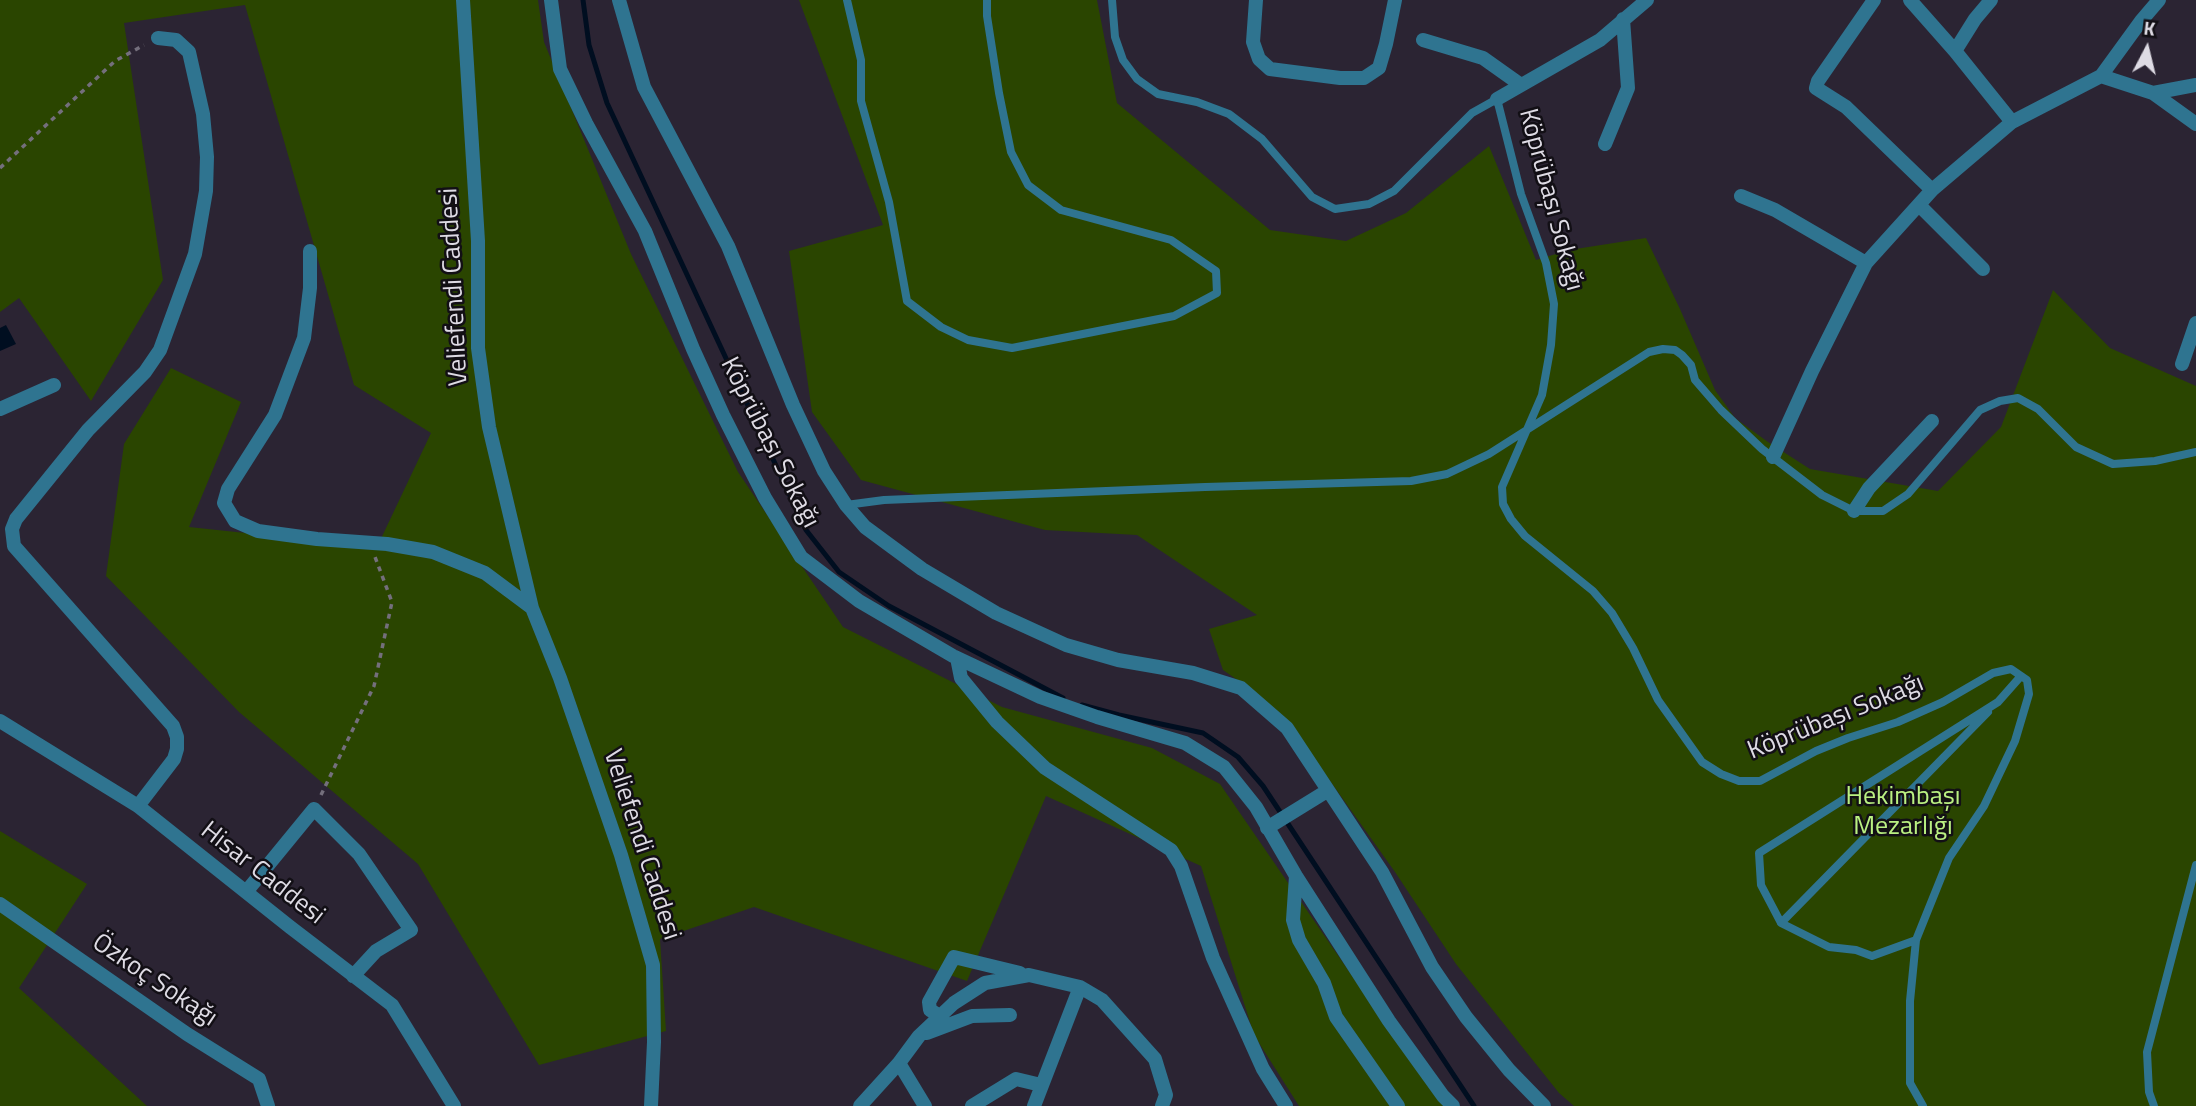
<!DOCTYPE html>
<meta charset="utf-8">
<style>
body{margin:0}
#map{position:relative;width:2196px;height:1106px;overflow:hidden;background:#2b2433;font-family:"Titillium Web",sans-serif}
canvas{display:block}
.north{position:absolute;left:2112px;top:14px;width:70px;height:70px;-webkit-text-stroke:5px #120f15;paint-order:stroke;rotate:7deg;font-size:19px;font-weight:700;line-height:28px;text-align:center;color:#dedbe4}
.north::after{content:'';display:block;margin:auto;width:24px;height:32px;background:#dedbe4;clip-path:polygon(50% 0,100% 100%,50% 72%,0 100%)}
</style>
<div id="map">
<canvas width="2196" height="1106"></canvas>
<div class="north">K</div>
</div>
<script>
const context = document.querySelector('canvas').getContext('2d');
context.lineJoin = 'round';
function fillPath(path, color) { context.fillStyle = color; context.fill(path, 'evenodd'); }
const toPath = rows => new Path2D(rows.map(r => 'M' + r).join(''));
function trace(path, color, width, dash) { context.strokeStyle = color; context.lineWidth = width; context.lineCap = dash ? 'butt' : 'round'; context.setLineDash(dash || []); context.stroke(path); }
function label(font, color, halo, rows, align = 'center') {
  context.font = font + ' "Titillium Web",sans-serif'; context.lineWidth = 5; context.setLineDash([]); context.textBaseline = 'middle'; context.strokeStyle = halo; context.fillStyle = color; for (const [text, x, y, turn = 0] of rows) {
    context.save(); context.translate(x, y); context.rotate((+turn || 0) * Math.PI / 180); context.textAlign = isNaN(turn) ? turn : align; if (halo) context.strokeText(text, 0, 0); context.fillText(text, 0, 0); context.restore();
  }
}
fillPath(toPath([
 [0,0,538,0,544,42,631,254,738,472,843,627,1002,707,1152,748,1220,784,1432,1092,1448,1106,1299,1106,1254,1035,1201,866,1046,796,967,981,754,907,660,939,666,1031,539,1065,418,864,239,712,106,576,124,444,171,368,241,402,189,527,377,547,431,433,354,385,245,5,124,23,163,280,91,401,19,298,0,312],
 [799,0,1097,0,1117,103,1270,230,1346,241,1406,213,1489,146,1536,260,1569,250,1646,238,1680,309,1715,390,1735,418,1768,442,1810,469,1938,491,2001,427,2053,290,2110,348,2196,386,2196,1106,1574,1106,1559,1093,1456,964,1395,872,1298,736,1259,695,1223,670,1209,629,1257,615,1137,535,1045,530,861,480,812,412,789,251,883,225],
 [0,831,87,884,19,988,147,1106,0,1106]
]), '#2a4500');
fillPath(toPath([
 [6,325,16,344,0,351,0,328]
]), '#000e20');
trace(toPath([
 [583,0,589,45,607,103,806,530,839,572,889,606,1063,698],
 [1082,705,1119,715,1203,733,1238,757,1263,786,1474,1106]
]), '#000e20', 5);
trace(toPath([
 [0,168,115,61,144,45],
 [321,795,374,686,392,602,375,557]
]), '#746f7c', 3.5, [5, 5]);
trace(toPath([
 [847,0,861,60,861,101,889,202,907,301,941,327,968,340,1012,348,1174,316,1217,293,1216,271,1171,240,1061,210,1028,185,1011,152,999,93,987,16,987,0],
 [1112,0,1115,37,1123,60,1137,79,1158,94,1197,102,1229,114,1262,139,1312,197,1335,209,1369,204,1394,191,1472,113,1497,99,1521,194,1546,263,1554,304,1551,345,1542,395,1502,487,1503,504,1511,519,1525,536,1593,591,1612,613,1633,648,1658,700,1702,762,1721,774,1739,781,1760,781,1816,751,1848,738,1898,722,1943,702,1993,673,2011,669,2027,680,2029,694,2015,741,1984,806,1949,858,1916,940,1910,1001,1910,1083,1923,1106],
 [846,505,884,500,1205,487,1411,481,1447,474,1489,454,1649,352,1663,349,1675,350,1682,355,1691,365,1695,380,1721,410,1762,449,1822,495,1854,511,1883,511,1908,494,1980,410,2000,401,2018,398,2038,409,2076,447,2113,464,2155,461,2196,452],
 [1781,923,1988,712],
 [1916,940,1872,956,1856,950,1829,947,1781,923,1761,885,1759,853,1998,702,2021,676],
 [2154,1106,2149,1092,2147,1052,2196,865]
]), '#2f7490', 8);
trace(toPath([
 [463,0,478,241,478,348,489,427,532,608],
 [551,0,560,69,586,123,645,231,693,349,723,415,765,498,801,557,859,601,953,656,1040,697,1097,717,1185,743,1224,767,1256,807,1296,876,1389,1021,1443,1096,1453,1106],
 [619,0,644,87,728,246,793,405,824,471,846,505,865,527,922,569,996,613,1066,645,1118,660,1193,673,1241,688,1287,728,1382,872,1432,967,1466,1017,1509,1070,1544,1106],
 [1256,0,1253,42,1259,59,1270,69,1340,78,1364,78,1379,68,1386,44,1395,0],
 [1874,0,1818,81,1816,88,1846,107,1932,190],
 [1910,0,1955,51,2012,122,2101,76,2153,93,2196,85],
 [1423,40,1483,58,1521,85],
 [1955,51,1975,19,1991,0],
 [2101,76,2141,21,2159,0],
 [2153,93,2196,124],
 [1497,99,1600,40,1647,0],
 [1605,144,1628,88,1623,19],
 [1741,196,1775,210,1866,263],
 [1919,205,1983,269],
 [310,251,310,288,304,338,275,415,228,489,224,503,235,521,258,531,317,539,387,544,433,552,485,573,532,608,560,678,621,855,653,965,654,1042,651,1106],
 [2182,364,2196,323],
 [0,409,54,385],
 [1773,457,1812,371,1866,263,1932,190,2012,122],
 [1854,511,1869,488,1932,421],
 [957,658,961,678,997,722,1045,768,1171,850,1181,866,1213,958,1263,1069,1286,1106],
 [0,721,138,806,290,927,392,1005,454,1106],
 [138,806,174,759,177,749,177,737,173,726,14,546,12,529,16,519,88,430,145,372,160,350,195,254,206,191,207,157,203,114,189,52,176,40,158,38],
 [1267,828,1327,791],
 [1296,876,1293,920,1299,940,1324,983,1336,1017,1398,1106],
 [246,892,314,809,359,854,411,930,376,951,353,976],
 [0,904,187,1034,259,1079,268,1106],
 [940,1016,930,1010,929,1002,954,957,1020,973],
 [927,1033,972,1016,1010,1015],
 [899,1063,925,1106],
 [860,1106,899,1063,919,1036,954,1003,985,983,1029,975,1080,987,1102,1000,1155,1059,1166,1095,1162,1106],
 [972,1106,1016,1079,1041,1085],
 [1034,1106,1080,987]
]), '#2f7490', 14);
label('26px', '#dedbe4', '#120f15', [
 ["Köprübaşı Sokağı",1550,200,75],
 ["Veliefendi Caddesi",455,287,-93],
 ["Köprübaşı Sokağı",769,443,63],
 ["Köprübaşı Sokağı",1836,718,-22],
 ["Veliefendi Caddesi",641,845,72],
 ["Hisar Caddesi",262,874,38],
 ["Özkoç Sokağı",154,981,34]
]);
label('26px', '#baf082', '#120f15', [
 ["Hekimbaşı",1903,798],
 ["Mezarlığı",1903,828]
]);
</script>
